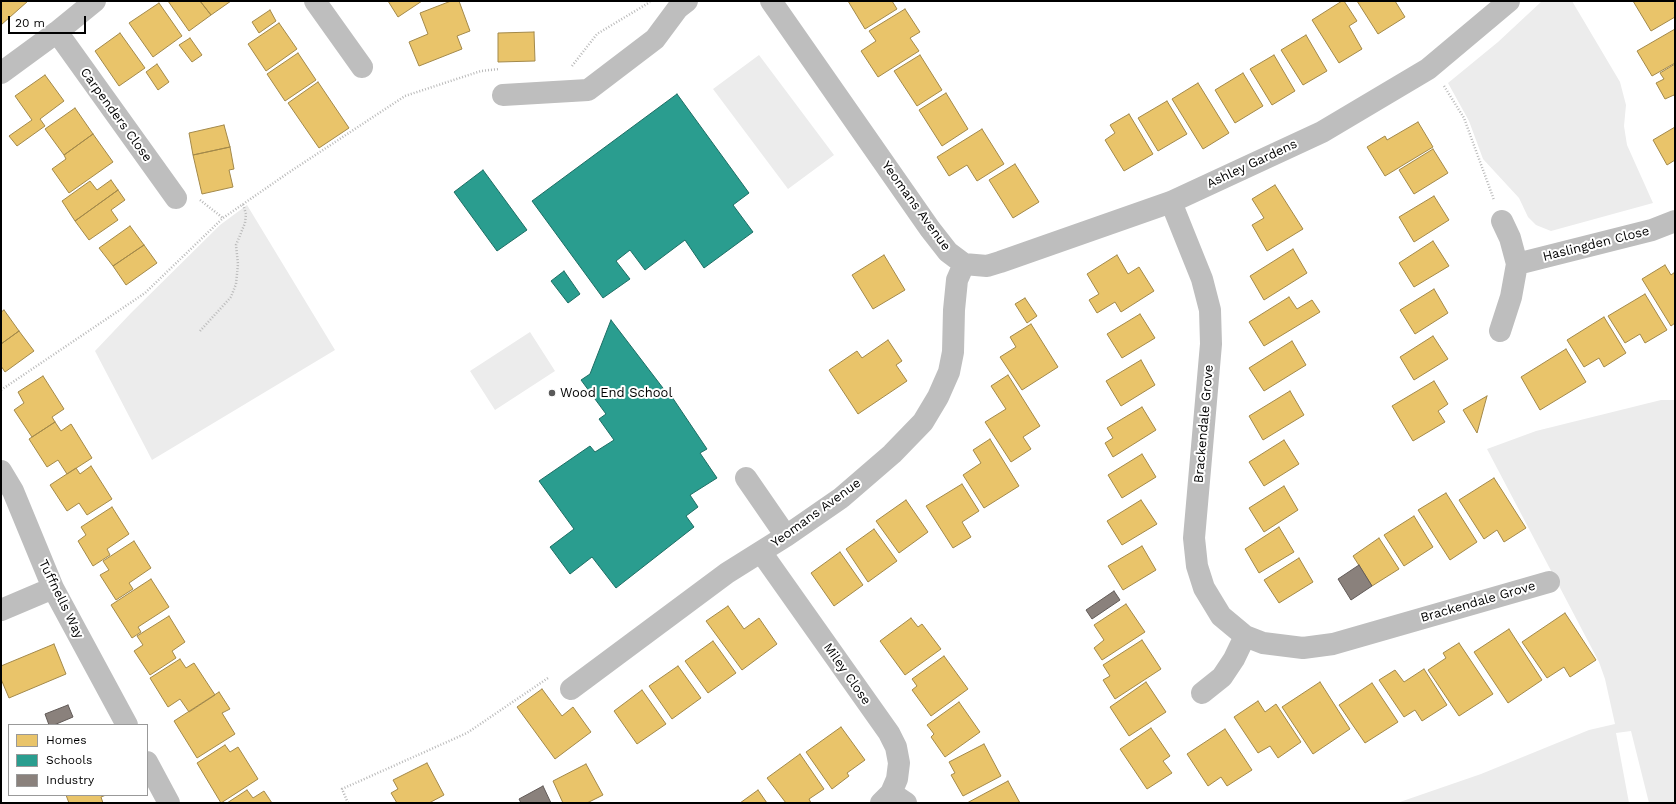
<!DOCTYPE html>
<style>
body{margin:0}
#map{position:relative;width:1676px;height:804px;overflow:hidden;background:#fff;font-family:"Work Sans",sans-serif}
canvas{display:block}
.frame{position:absolute;inset:0;border:2px solid #000;pointer-events:none}
.legend{position:absolute;left:8px;top:724px;width:140px;height:72px;box-sizing:border-box;background:#fff;border:1px solid #999;margin:0;padding:5px 7px;list-style:none;font-size:12px;color:#000}
.legend li{display:flex;align-items:center;gap:8px;height:20px}
.legend b{width:20px;border:1px solid #999}
.scale{position:absolute;left:8px;top:16px;width:78px;height:18px;box-sizing:border-box;border:2px solid #000;border-top:0;padding-left:5px;font-size:12px;line-height:14px;white-space:nowrap;color:#000;-webkit-text-stroke:3px #fff;paint-order:stroke}
</style>
<div id="map">
<canvas width="1676" height="804"></canvas>
<div class="frame"></div>
<ul class="legend">
<li><b style="height:11px;background:#e9c46a"></b>Homes</li>
<li><b style="height:11px;background:#2a9d8f"></b>Schools</li>
<li><b style="height:11px;background:#8a817c"></b>Industry</li>
</ul>
<div class="scale">20 m</div>
</div>
<script>
const context = document.querySelector('canvas').getContext('2d');
context.lineJoin = 'round';
function fillPath(path, color) { context.fillStyle = color; context.fill(path, 'evenodd'); }
const toPath = rows => new Path2D(rows.map(r => 'M' + r).join(''));
function trace(path, color, width, dash) { context.strokeStyle = color; context.lineWidth = width; context.lineCap = dash ? 'butt' : 'round'; context.setLineDash(dash || []); context.stroke(path); }
function label(font, color, halo, rows, align = 'center') {
  context.font = font + ' "Work Sans",sans-serif'; context.lineWidth = 4; context.setLineDash([]); context.textBaseline = 'middle'; context.strokeStyle = halo; context.fillStyle = color; for (const [text, x, y, turn = 0] of rows) {
    context.save(); context.translate(x, y); context.rotate((+turn || 0) * Math.PI / 180); context.textAlign = isNaN(turn) ? turn : align; if (halo) context.strokeText(text, 0, 0); context.fillText(text, 0, 0); context.restore();
  }
}
fillPath(toPath([
 [1542,1,1572,1,1620,82,1626,105,1624,126,1627,145,1653,203,1551,231,1536,225,1528,217,1519,198,1483,159,1469,121,1448,83,1498,42],
 [759,55,834,155,788,189,713,89],
 [247,205,335,350,152,460,95,351,131,313,220,225],
 [530,332,555,371,495,410,470,371],
 [1661,400,1675,400,1675,803,1649,803,1631,731,1616,733,1629,803,1397,803,1481,774,1589,730,1615,724,1605,679,1599,662,1487,449,1536,431]
]), '#ececec');
const homes = toPath([
 [1,1,28,1,1,25,1,1],
 [168,1,200,1,211,15,189,31,168,1],
 [200,1,231,1,211,15,200,1],
 [388,1,422,1,398,17,388,1],
 [451,1,459,1,470,31,457,36,462,49,419,66,409,42,428,34,420,13,451,1],
 [848,1,892,1,897,9,865,29,848,1],
 [1342,1,1344,1,1357,21,1349,26,1362,49,1339,63,1312,20,1342,1],
 [1357,1,1395,1,1405,17,1378,34,1357,1],
 [1633,1,1675,1,1675,17,1651,31,1633,1],
 [159,3,182,36,153,57,129,23,159,3],
 [905,9,920,32,910,38,919,51,878,77,861,51,876,41,869,31,905,9],
 [270,10,276,21,259,33,252,22,270,10],
 [279,23,297,49,266,71,248,44,279,23],
 [1675,29,1675,63,1652,76,1637,51,1675,29],
 [534,32,535,61,498,62,498,33,534,32],
 [120,33,145,68,119,86,95,51,120,33],
 [1306,35,1327,71,1303,85,1281,50,1306,35],
 [190,38,202,55,192,62,179,45,190,38],
 [298,53,316,80,285,101,267,74,298,53],
 [920,55,942,90,917,106,894,71,920,55],
 [1274,55,1295,91,1272,105,1250,69,1274,55],
 [157,64,169,82,158,90,146,72,157,64],
 [1675,64,1675,97,1674,95,1665,99,1656,83,1664,79,1660,73,1675,64],
 [1243,73,1263,106,1235,123,1215,90,1243,73],
 [45,75,64,101,40,119,45,126,17,146,9,136,32,120,15,96,45,75],
 [318,82,349,128,319,148,288,103,318,82],
 [1198,83,1229,133,1203,149,1172,99,1198,83],
 [946,93,968,129,942,146,919,110,946,93],
 [1167,101,1187,134,1158,151,1138,118,1167,101],
 [75,108,93,134,64,155,45,129,75,108],
 [1129,114,1153,154,1124,171,1105,140,1115,133,1110,125,1129,114],
 [1418,122,1433,147,1385,176,1367,147,1385,136,1387,140,1418,122],
 [224,125,230,147,193,155,189,133,224,125],
 [1675,127,1675,160,1667,165,1653,140,1675,127],
 [982,129,1004,164,977,181,967,165,949,176,937,157,982,129],
 [93,134,113,162,69,193,52,169,66,159,64,155,93,134],
 [230,147,234,169,229,170,233,187,202,194,193,155,230,147],
 [1433,149,1448,173,1414,194,1399,170,1433,149],
 [1015,164,1039,202,1013,218,989,180,1015,164],
 [111,180,118,190,75,221,62,201,90,181,97,190,111,180],
 [1275,185,1303,229,1267,251,1252,225,1264,218,1252,199,1275,185],
 [118,190,125,200,111,210,118,220,89,240,75,221,118,190],
 [1434,196,1449,220,1414,242,1399,217,1434,196],
 [130,226,144,245,113,266,99,248,130,226],
 [1433,241,1449,266,1414,287,1399,263,1433,241],
 [144,245,157,263,126,285,113,266,144,245],
 [1293,249,1307,273,1264,300,1250,276,1293,249],
 [884,255,905,290,873,309,852,275,884,255],
 [1117,255,1128,274,1139,267,1154,291,1121,312,1115,302,1097,313,1089,300,1099,294,1087,274,1117,255],
 [1665,265,1671,275,1675,272,1675,323,1671,326,1642,279,1665,265],
 [1434,289,1448,313,1415,334,1400,310,1434,289],
 [1645,294,1667,330,1645,343,1640,334,1625,343,1608,316,1645,294],
 [1289,297,1297,309,1312,300,1320,312,1264,346,1249,322,1289,297],
 [1025,298,1037,316,1027,323,1015,304,1025,298],
 [4,310,19,331,1,344,1,312,4,310],
 [1140,314,1155,338,1122,358,1107,334,1140,314],
 [1604,317,1626,353,1604,367,1599,358,1584,367,1567,340,1604,317],
 [1031,324,1058,367,1022,390,1000,357,1016,347,1010,337,1031,324],
 [19,331,34,351,5,372,1,366,1,344,19,331],
 [1433,336,1448,359,1414,380,1400,357,1433,336],
 [888,340,902,361,896,365,907,381,858,414,829,370,857,351,862,358,888,340],
 [1292,341,1306,365,1264,391,1249,368,1292,341],
 [1566,349,1586,382,1540,410,1521,377,1566,349],
 [1141,360,1155,385,1121,406,1106,381,1141,360],
 [1008,375,1040,426,1023,437,1031,449,1011,462,985,422,1006,409,991,386,1008,375],
 [43,376,64,409,52,417,55,422,32,437,14,410,24,403,18,392,43,376],
 [1434,381,1448,404,1438,411,1445,422,1413,441,1392,406,1434,381],
 [1290,391,1304,415,1263,440,1249,416,1290,391],
 [1487,396,1477,433,1463,410,1487,396],
 [1142,407,1156,430,1113,457,1105,443,1113,438,1107,428,1142,407],
 [55,422,61,431,71,424,92,458,67,474,58,460,47,467,29,439,55,422],
 [990,439,1019,486,984,508,963,475,981,463,973,450,990,439],
 [1284,440,1299,464,1264,486,1249,462,1284,440],
 [1142,454,1156,477,1122,498,1108,475,1142,454],
 [91,466,112,499,87,515,79,503,67,511,50,485,76,468,80,474,91,466],
 [1494,478,1526,528,1504,542,1497,530,1484,539,1459,500,1494,478],
 [962,484,979,511,962,522,971,537,953,548,926,506,962,484],
 [1284,486,1298,510,1264,532,1249,508,1284,486],
 [1446,493,1477,542,1450,560,1418,510,1446,493],
 [906,500,928,532,899,553,876,521,906,500],
 [1141,500,1157,524,1122,545,1107,521,1141,500],
 [112,507,129,534,107,549,110,555,93,566,78,541,86,535,81,527,112,507],
 [1414,516,1433,547,1404,566,1384,535,1414,516],
 [1279,527,1294,552,1259,573,1245,549,1279,527],
 [874,529,897,561,868,582,846,549,874,529],
 [1379,538,1399,569,1372,586,1353,556,1379,538],
 [134,541,151,568,129,583,133,589,116,600,100,575,109,570,103,561,134,541],
 [1142,546,1156,570,1123,590,1108,566,1142,546],
 [840,552,863,585,834,606,811,573,840,552],
 [1299,558,1313,582,1279,603,1264,580,1299,558],
 [151,579,169,607,138,627,141,632,132,638,111,605,151,579],
 [1126,604,1145,632,1102,660,1094,648,1104,640,1094,625,1126,604],
 [728,606,744,629,759,618,777,644,742,670,706,621,728,606],
 [1565,613,1596,660,1570,677,1564,667,1547,678,1522,642,1565,613],
 [169,616,185,642,172,651,176,658,150,675,134,651,143,645,137,636,169,616],
 [911,618,918,627,922,624,941,649,905,675,880,641,911,618],
 [1509,629,1542,680,1508,703,1474,652,1509,629],
 [1142,640,1161,669,1115,699,1103,680,1110,676,1103,665,1142,640],
 [713,641,736,673,708,693,685,661,713,641],
 [1459,643,1493,694,1459,716,1428,670,1446,658,1443,653,1459,643],
 [54,644,66,674,9,698,1,679,1,666,54,644],
 [944,656,968,689,931,716,912,690,917,686,912,679,944,656],
 [180,659,186,668,194,663,215,695,189,712,180,699,168,707,150,678,180,659],
 [678,666,701,698,672,719,649,686,678,666],
 [1424,669,1447,705,1422,721,1415,710,1404,717,1379,680,1395,670,1404,682,1424,669],
 [1146,682,1166,712,1129,736,1110,707,1146,682],
 [1320,682,1350,729,1313,754,1282,707,1320,682],
 [1372,683,1398,722,1365,743,1339,705,1372,683],
 [542,689,562,716,573,707,591,732,555,759,517,707,542,689],
 [642,690,666,724,637,744,614,711,642,690],
 [219,692,230,709,222,713,235,734,197,758,174,721,219,692],
 [1258,701,1265,712,1276,704,1301,742,1278,758,1270,746,1258,753,1234,717,1258,701],
 [959,702,980,732,945,757,931,737,934,734,927,725,959,702],
 [841,727,865,760,847,773,849,776,832,789,806,752,841,727],
 [1151,728,1170,756,1163,761,1172,773,1147,789,1120,749,1151,728],
 [1225,729,1252,770,1227,786,1221,777,1208,786,1187,754,1225,729],
 [984,744,1001,776,963,796,951,775,955,773,949,762,984,744],
 [225,745,230,752,238,747,258,779,221,803,197,763,225,745],
 [800,754,824,789,809,799,811,803,786,803,767,778,800,754],
 [427,763,444,795,429,803,397,803,391,793,398,789,393,780,427,763],
 [586,764,603,795,587,803,563,803,553,781,586,764],
 [1008,781,1020,803,967,803,1008,781],
 [247,790,253,798,264,791,272,803,227,803,247,790],
 [758,790,767,803,740,803,758,790],
 [66,795,106,795,101,797,103,803,69,803,66,795]
]);
fillPath(homes, '#e9c46a');
trace(homes, '#a3894a', 1);
const schools = toPath([
 [677,94,749,193,733,205,753,232,704,268,685,240,645,270,630,250,616,261,630,279,603,298,532,201,677,94],
 [483,170,527,230,497,251,454,192,483,170],
 [564,271,580,294,568,303,551,281,564,271],
 [611,320,666,392,668,391,707,449,700,453,717,478,690,495,698,507,686,516,694,527,616,588,592,557,570,574,550,547,574,529,539,481,590,446,595,452,614,440,599,419,606,414,581,380,590,374,611,320]
]);
fillPath(schools, '#2a9d8f');
trace(schools, '#1d6e64', 1);
const industry = toPath([
 [1359,565,1372,586,1351,600,1338,579,1359,565],
 [1114,591,1120,600,1092,619,1086,610,1114,591],
 [68,705,73,717,54,725,49,725,45,714,68,705],
 [543,786,551,803,521,803,519,799,543,786]
]);
fillPath(industry, '#8a817c');
trace(industry, '#615a57', 1);
trace(toPath([
 [572,66,597,34,650,2],
 [1444,86,1464,118,1494,200],
 [200,200,223,218],
 [200,331,231,297,236,284,238,264,236,245,245,223,246,214,243,204],
 [1,390,145,293,223,218,288,173,405,96,481,71,499,69],
 [348,803,342,789,467,733,548,678]
]), '#b9b9b9', 2.5, [1, 2]);
trace(toPath([
 [315,1,362,67],
 [57,32,176,198],
 [1,73,57,32,95,1],
 [503,95,588,90,655,39,678,8,687,1],
 [1171,202,1202,279,1210,310,1211,344,1194,538,1197,566,1204,588,1221,616,1245,636,1263,643,1303,648,1333,644,1549,582],
 [964,264,987,266,1000,262,1171,202,1322,132,1428,69,1509,1],
 [1517,264,1652,230,1675,221],
 [1500,331,1511,297,1517,264,1510,238,1502,221],
 [1,471,13,491,53,588,127,725],
 [746,478,786,536],
 [761,552,889,733,896,747,899,763,897,779,891,793,881,803],
 [1,610,53,588],
 [571,689,727,573,786,536,841,498,892,454,923,422,938,397,949,372,953,352,954,310,957,280,964,264,948,252,930,229,771,1],
 [1202,693,1222,677,1234,659,1245,636],
 [147,762,169,803],
 [891,793,906,803]
]), '#bebebe', 22);
for (const [x, y, r, color] of [
 [552,393,4,"#595959"]
]) { const dot = new Path2D(); dot.arc(x, y, r, 0, 2 * Math.PI); context.fillStyle = color; context.fill(dot); trace(dot, '#fff', 1.5); }
label('13px', '#000', '#fff', [
 ["Carpenders Close",116,115,54],
 ["Ashley Gardens",1252,164,-25],
 ["Yeomans Avenue",916,206,54],
 ["Haslingden Close",1596,244,-14],
 ["Brackendale Grove",1204,424,-85],
 ["Yeomans Avenue",816,513,-36],
 ["Tuffnells Way",61,599,64],
 ["Brackendale Grove",1478,602,-16],
 ["Miley Close",847,674,55]
]);
label('13px', '#000', '#fff', [
 ["Wood End School",560,393]
], 'left');
</script>
